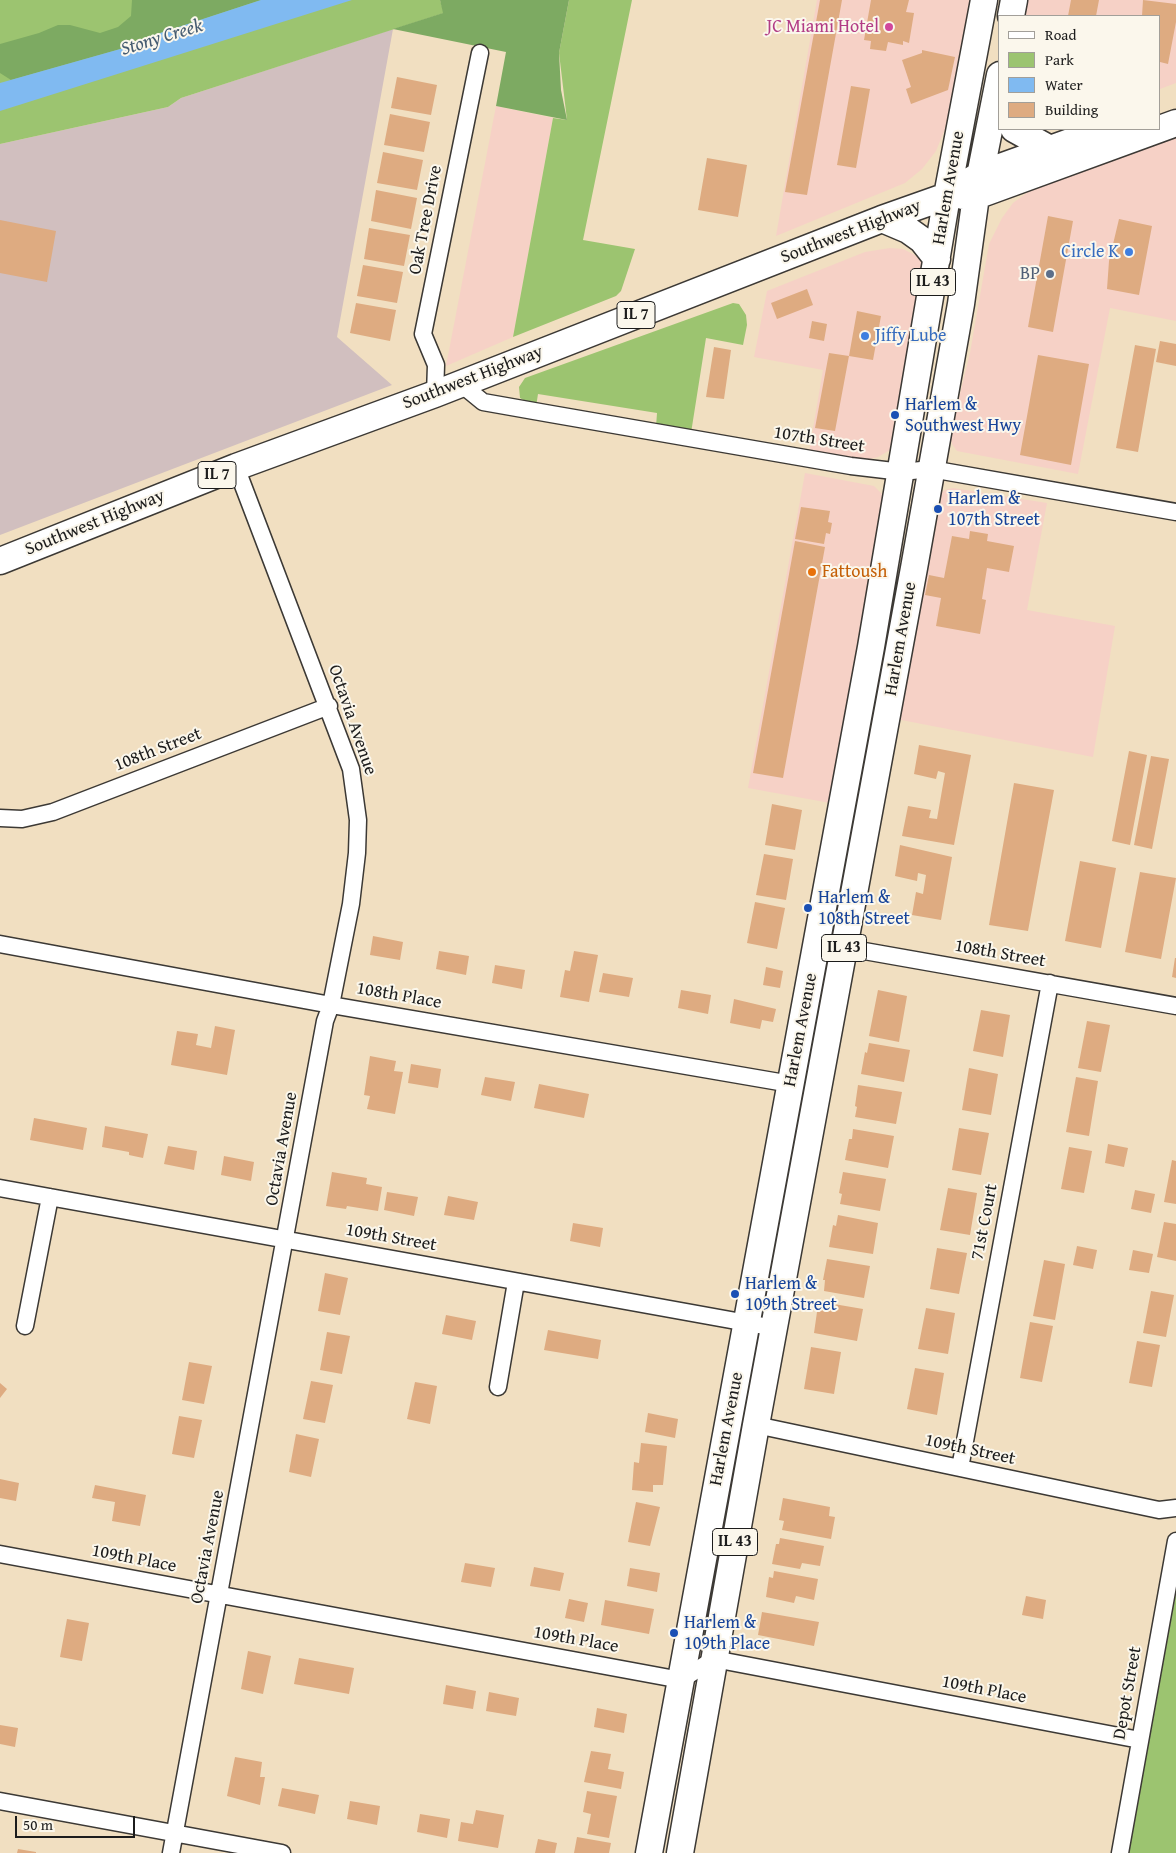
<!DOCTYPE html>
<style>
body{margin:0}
#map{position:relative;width:1176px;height:1853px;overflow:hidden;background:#f1dfc1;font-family:"Gentium Book Plus",serif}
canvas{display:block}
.legend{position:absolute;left:998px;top:15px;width:162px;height:115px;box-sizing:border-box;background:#fbf7ec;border:1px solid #a29f99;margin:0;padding:6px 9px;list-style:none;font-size:15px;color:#1c1c1c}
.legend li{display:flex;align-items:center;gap:10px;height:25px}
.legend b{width:25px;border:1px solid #a29f99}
.scale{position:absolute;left:15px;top:1816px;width:120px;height:22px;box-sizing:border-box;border:2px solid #1c1c1c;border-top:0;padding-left:6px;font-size:15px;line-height:18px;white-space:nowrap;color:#1c1c1c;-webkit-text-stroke:4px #fbf7ec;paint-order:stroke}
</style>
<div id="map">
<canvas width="1176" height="1853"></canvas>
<ul class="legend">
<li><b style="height:6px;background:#fff"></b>Road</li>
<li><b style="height:14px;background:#9cc470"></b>Park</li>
<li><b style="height:14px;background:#80baf1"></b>Water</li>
<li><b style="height:14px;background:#deab81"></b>Building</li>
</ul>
<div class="scale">50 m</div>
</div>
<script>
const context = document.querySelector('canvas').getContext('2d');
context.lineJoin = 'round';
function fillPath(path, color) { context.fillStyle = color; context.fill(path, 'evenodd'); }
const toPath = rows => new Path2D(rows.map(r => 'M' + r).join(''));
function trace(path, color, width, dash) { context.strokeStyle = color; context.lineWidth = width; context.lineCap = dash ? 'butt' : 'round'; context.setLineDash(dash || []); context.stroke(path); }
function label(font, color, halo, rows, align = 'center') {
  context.font = font + ' "Gentium Book Plus",serif'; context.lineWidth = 4; context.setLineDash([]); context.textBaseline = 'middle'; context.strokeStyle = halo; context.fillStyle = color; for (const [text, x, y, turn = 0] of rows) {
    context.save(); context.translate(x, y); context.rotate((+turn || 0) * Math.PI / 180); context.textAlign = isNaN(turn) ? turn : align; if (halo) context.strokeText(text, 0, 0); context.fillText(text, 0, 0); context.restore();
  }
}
fillPath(toPath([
 [817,0,973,0,945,129,936,151,922,169,905,183,776,236],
 [1026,0,1176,0,1176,83,1160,89,1160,16,1023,16],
 [496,106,553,118,513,337,446,366],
 [1176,135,1176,321,1110,308,1078,474,957,451,952,444,950,435,970,353,989,244,1002,218,1013,203,1028,192],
 [890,248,903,249,913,254,921,260,924,270,896,440,890,450,878,457,866,460,809,452,823,370,754,357,767,291,865,252],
 [805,473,874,486,883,495,885,506,830,803,748,788],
 [953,488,1047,503,1027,610,1115,626,1093,757,896,719,936,497,945,490]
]), '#f6d1c6');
fillPath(toPath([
 [393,29,337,337,392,385,0,535,0,144,168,107,181,98]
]), '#d1bfbf');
fillPath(toPath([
 [0,0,440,0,444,13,181,98,168,107,0,144],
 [569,0,632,0,583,240,635,249,621,291,616,296,513,337,553,118,567,120,559,53],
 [733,303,739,304,746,315,747,325,743,345,706,338,691,433,656,427,657,413,538,394,536,407,520,398,519,387,525,378],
 [1176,1592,1176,1853,1129,1853]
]), '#9cc470');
fillPath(toPath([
 [132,0,261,0,148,37,138,44,11,80,0,73,0,44,39,33,58,25,70,25,100,33,118,27,131,16],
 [440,0,569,0,559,53,561,90,567,120,496,106,506,52,393,29,443,13]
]), '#7daa62');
fillPath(toPath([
 [261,0,352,0,0,111,0,83,138,44,148,37]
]), '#80baf1');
fillPath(toPath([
 [820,0,842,0,807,195,785,192],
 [871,0,909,0,906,12,914,13,909,43,903,41,903,45,888,42,886,51,870,49,871,41,864,40],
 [1071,0,1099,0,1096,16,1068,16],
 [1143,0,1176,4,1176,22,1168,64,1160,62,1160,16,1142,16],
 [922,50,955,57,948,90,911,104,906,89,911,87,902,60,922,53],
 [397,77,437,85,431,115,391,108],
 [851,86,870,89,856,168,837,165],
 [390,114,430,122,424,152,384,145],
 [383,152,423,160,417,190,377,183],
 [707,158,747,165,738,217,698,210],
 [376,190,417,198,411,229,371,221],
 [1048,216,1073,221,1053,332,1028,327],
 [1119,219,1152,226,1139,295,1107,289,1109,261],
 [0,220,56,231,47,282,0,273],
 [369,228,410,235,404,266,364,259],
 [363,265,403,272,397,303,357,296],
 [807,289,813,305,777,319,771,303],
 [356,303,396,310,390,341,350,333],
 [857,311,881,316,873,360,849,356],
 [812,321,827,324,824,341,809,338],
 [1160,341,1176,344,1176,366,1156,362],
 [1135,345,1156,349,1138,452,1116,448],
 [714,347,731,350,724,399,706,397],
 [829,353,849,356,835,431,815,428],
 [1038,355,1089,364,1071,465,1020,455],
 [801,507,830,511,828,522,832,523,830,534,826,533,824,544,795,539],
 [970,531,988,534,987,541,1014,546,1009,572,987,568,982,599,986,600,980,634,936,626,941,598,925,595,929,575,944,578,952,536,969,539],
 [795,541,825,547,783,778,753,773],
 [919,745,971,755,954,845,902,836,908,806,931,810,929,818,937,819,945,773,938,771,936,779,914,774],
 [1129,751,1147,755,1130,845,1112,841],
 [1151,756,1169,759,1152,849,1134,845],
 [1014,783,1054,790,1028,931,989,925],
 [772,804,802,810,795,850,765,845],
 [900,845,952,857,941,920,912,915,916,892,923,894,926,875,918,873,917,881,895,876],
 [764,854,793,859,786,900,756,895],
 [1080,861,1116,868,1101,948,1065,941],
 [1140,872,1176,878,1161,959,1125,952],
 [755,902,785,908,777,949,747,943],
 [373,936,403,942,400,960,370,955],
 [439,951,469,956,466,975,436,969],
 [574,951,598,955,589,1002,560,997,565,970,570,971],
 [1175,958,1176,958,1176,978,1172,977],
 [495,965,525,970,522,989,492,983],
 [766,967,783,971,780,988,763,985],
 [603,973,633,978,629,997,599,992],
 [681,990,711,995,708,1014,678,1008],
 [878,990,907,996,899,1042,869,1036],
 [734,999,776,1009,773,1022,762,1020,760,1029,730,1023],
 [981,1010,1010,1015,1003,1057,973,1051],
 [1087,1021,1110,1025,1101,1072,1078,1068],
 [215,1026,235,1030,227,1075,171,1065,177,1031,198,1034,196,1045,211,1048],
 [869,1043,910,1050,904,1082,861,1074,865,1052,867,1053],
 [370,1056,396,1061,394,1071,403,1072,395,1114,367,1109,370,1096,364,1095],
 [411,1064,441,1069,438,1088,408,1083],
 [969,1068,998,1074,991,1115,962,1110],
 [485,1077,515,1082,511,1101,481,1095],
 [1076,1077,1098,1081,1089,1136,1066,1132],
 [539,1084,589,1094,584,1118,534,1108],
 [858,1085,902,1092,896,1124,855,1117,857,1107,855,1106],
 [34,1118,87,1128,83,1150,30,1140],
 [105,1126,148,1134,143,1158,129,1155,129,1152,102,1147],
 [959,1128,989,1133,981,1175,952,1170],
 [853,1129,894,1136,888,1168,845,1160,849,1139,852,1139],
 [1108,1144,1128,1148,1124,1167,1105,1163],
 [168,1146,197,1151,194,1170,164,1164],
 [1069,1147,1092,1151,1084,1193,1061,1189],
 [224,1156,254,1162,251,1181,221,1175],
 [1172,1160,1176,1161,1176,1204,1164,1202],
 [332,1172,367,1178,366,1184,382,1187,378,1211,347,1206,346,1209,326,1206],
 [843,1172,886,1179,880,1211,840,1204,842,1194,839,1193],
 [948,1188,977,1193,970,1235,940,1230],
 [1135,1190,1155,1194,1151,1213,1131,1209],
 [387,1192,418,1197,414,1216,384,1210],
 [448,1196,478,1202,474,1220,444,1215],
 [838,1215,878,1223,873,1254,829,1247,833,1225,836,1226],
 [1164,1222,1176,1224,1176,1261,1157,1257],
 [573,1223,603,1228,600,1247,570,1241],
 [1077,1246,1097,1250,1093,1269,1073,1265],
 [937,1248,967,1253,959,1294,930,1289],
 [1133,1250,1153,1254,1149,1273,1129,1270],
 [827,1259,870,1266,864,1298,824,1291,825,1280,823,1280],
 [1044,1260,1065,1264,1055,1320,1033,1316],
 [325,1273,348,1278,340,1315,318,1311],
 [1151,1291,1174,1295,1166,1337,1143,1333],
 [822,1302,863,1309,857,1341,814,1333,817,1312,820,1312],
 [926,1308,955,1313,948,1354,918,1349],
 [446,1315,476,1321,472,1340,442,1334],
 [1030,1322,1053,1326,1042,1382,1020,1378],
 [548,1330,601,1340,598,1359,544,1350],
 [327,1332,350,1336,342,1374,320,1370],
 [1137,1341,1160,1345,1152,1387,1129,1383],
 [811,1347,841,1352,834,1394,804,1389],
 [189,1362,212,1366,204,1404,182,1400],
 [915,1368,944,1373,937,1415,907,1409],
 [311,1381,333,1385,325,1423,303,1419],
 [415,1382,437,1386,430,1424,407,1419],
 [0,1383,7,1389,0,1398],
 [648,1413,678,1419,675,1438,645,1432],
 [179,1416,202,1420,194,1458,172,1454],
 [296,1434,319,1439,311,1477,289,1472],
 [641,1443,667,1446,663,1485,653,1485,653,1492,632,1490,634,1462,639,1463],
 [0,1479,19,1483,16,1501,0,1498],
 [95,1485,146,1495,140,1526,112,1521,115,1502,92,1498],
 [783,1498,830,1507,829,1516,835,1517,831,1539,782,1530,784,1521,779,1520],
 [636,1502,660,1507,650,1546,628,1542],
 [780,1538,824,1546,820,1566,802,1563,800,1569,772,1564,776,1544,779,1544],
 [465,1563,495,1568,491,1587,461,1582],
 [534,1567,564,1573,560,1591,530,1586],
 [630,1568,660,1573,657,1592,627,1586],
 [774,1571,818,1579,814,1600,796,1596,794,1603,766,1597,769,1577,773,1578],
 [1026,1596,1046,1600,1043,1619,1022,1615],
 [569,1599,588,1603,584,1622,565,1618],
 [605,1600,654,1609,649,1634,601,1625],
 [762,1612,819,1622,814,1646,758,1635],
 [67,1619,89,1623,82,1661,60,1657],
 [248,1651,271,1656,263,1694,241,1689],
 [299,1658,354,1668,349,1694,294,1684],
 [446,1685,476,1691,473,1709,443,1704],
 [489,1692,519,1698,516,1716,486,1711],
 [597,1708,627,1714,624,1733,594,1727],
 [0,1725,18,1728,15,1747,0,1744],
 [591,1751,611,1754,608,1769,624,1772,621,1789,584,1782],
 [235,1757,262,1762,260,1777,265,1777,260,1805,227,1796],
 [282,1788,319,1795,315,1814,278,1806],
 [587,1791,617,1796,609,1838,587,1834,591,1814,583,1812],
 [350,1801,380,1806,377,1825,347,1819],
 [476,1810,504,1815,498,1848,458,1841,461,1822,473,1824],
 [420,1814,450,1819,447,1838,417,1832],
 [577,1837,611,1843,609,1853,574,1853],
 [538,1839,557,1843,555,1853,535,1853],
 [18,1849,36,1852,36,1853,17,1853]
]), '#deab81');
const street = toPath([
 [461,384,483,402,551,414,851,466,902,472,931,469,1176,512],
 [435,394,436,365,423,334,480,53],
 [0,818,22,819,53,812,329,706],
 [0,944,331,1005,791,1084],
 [836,946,1176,1006],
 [0,1188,775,1328],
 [25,1326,50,1197],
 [498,1387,516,1282],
 [756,1425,1159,1510,1176,1508],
 [960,1468,1050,983],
 [0,1554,681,1680,714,1659,1140,1740],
 [0,1801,282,1853],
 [171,1853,325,1021,331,1005,351,904,357,853,358,820,351,769,236,467],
 [1120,1853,1176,1541]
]);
const primary = toPath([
 [1011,16,1014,0],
 [1014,129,1050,149],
 [963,196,976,196,1176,123],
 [882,219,908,230,922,240,937,259],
 [0,561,236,467,435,394,882,219,947,196,981,174,1106,129],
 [649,1853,871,647,947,196,984,0],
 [680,1853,756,1425,914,568,961,304,976,196,1000,75]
]);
trace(street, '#3c3935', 19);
trace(primary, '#3c3935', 29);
trace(street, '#fff', 16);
trace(primary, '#fff', 26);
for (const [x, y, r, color] of [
 [889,27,5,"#d1479c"],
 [1129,252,5,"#3f7fe0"],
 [1050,274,5,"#5c6f8a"],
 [865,336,5,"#3f7fe0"],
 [895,415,5,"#1a4fb4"],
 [938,509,5,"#1a4fb4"],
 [812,572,5,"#e8710a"],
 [808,908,5,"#1a4fb4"],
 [735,1294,5,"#1a4fb4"],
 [674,1633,5,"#1a4fb4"]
]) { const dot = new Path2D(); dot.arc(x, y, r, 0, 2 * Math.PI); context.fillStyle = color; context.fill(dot); trace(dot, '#fbf7ec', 2); }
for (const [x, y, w] of [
 [933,282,45],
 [636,315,38],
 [217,475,38],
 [844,948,45],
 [735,1542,45]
]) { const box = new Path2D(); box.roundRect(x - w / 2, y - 13.5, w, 27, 4); context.fillStyle = '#fbf7ec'; context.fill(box); trace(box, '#1c1c1c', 1); }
label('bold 16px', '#1c1c1c', null, [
 ["IL 43",933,282],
 ["IL 7",636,315],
 ["IL 7",217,475],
 ["IL 43",844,948],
 ["IL 43",735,1542]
]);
label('18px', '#b23c85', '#fbf7ec', [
 ["JC Miami Hotel",879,27]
], 'right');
label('18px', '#1c1c1c', '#fbf7ec', [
 ["Harlem Avenue",949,188,-80],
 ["Oak Tree Drive",426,220,-79],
 ["Southwest Highway",851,232,-21],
 ["Southwest Highway",473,378,-21],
 ["107th Street",819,440,9],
 ["Southwest Highway",95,523,-22],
 ["Harlem Avenue",901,639,-80],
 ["Octavia Avenue",352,720,71],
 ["108th Street",158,750,-21],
 ["108th Street",1000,954,10],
 ["108th Place",399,996,10],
 ["Harlem Avenue",801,1030,-79],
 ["Octavia Avenue",282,1149,-80],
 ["71st Court",985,1222,-79],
 ["109th Street",391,1238,10],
 ["Harlem Avenue",727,1429,-79],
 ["109th Street",970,1450,12],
 ["Octavia Avenue",208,1547,-79],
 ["109th Place",134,1559,11],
 ["109th Place",576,1640,10],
 ["109th Place",984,1690,11],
 ["Depot Street",1128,1693,-80]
]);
label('18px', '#366cbe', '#fbf7ec', [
 ["Circle K",1119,252],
 ["Jiffy Lube",875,336,"left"]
], 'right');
label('18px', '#4e5e75', '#fbf7ec', [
 ["BP",1040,274]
], 'right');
label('18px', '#164399', '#fbf7ec', [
 ["Harlem &",905,405],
 ["Southwest Hwy",905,426],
 ["Harlem &",948,499],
 ["107th Street",948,520],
 ["Harlem &",818,898],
 ["108th Street",818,919],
 ["Harlem &",745,1284],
 ["109th Street",745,1305],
 ["Harlem &",684,1623],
 ["109th Place",684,1644]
], 'left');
label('18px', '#c56008', '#fbf7ec', [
 ["Fattoush",822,572]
], 'left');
label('italic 19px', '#445b71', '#fbf7ec', [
 ["Stony Creek",162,38,-17]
]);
</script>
